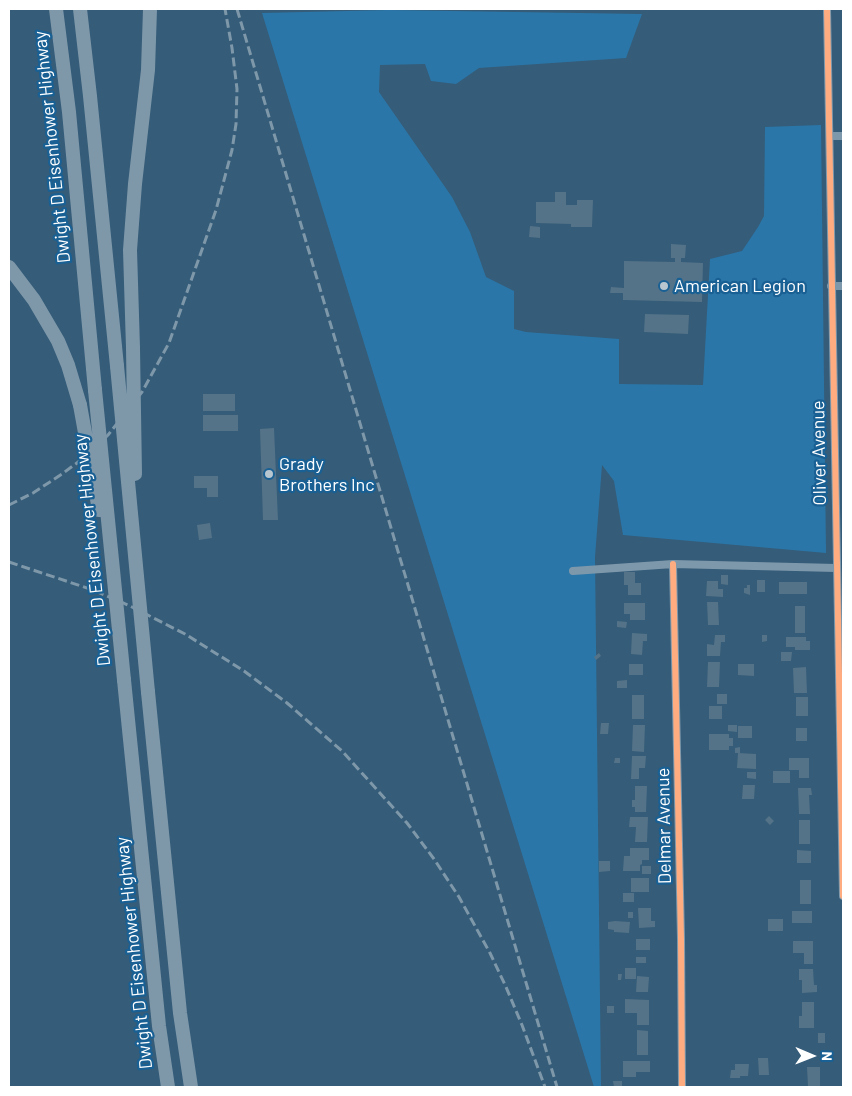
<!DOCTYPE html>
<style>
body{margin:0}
#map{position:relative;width:852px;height:1096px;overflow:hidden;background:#355c78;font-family:Barlow,sans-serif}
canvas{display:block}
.frame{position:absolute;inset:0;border:10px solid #fff;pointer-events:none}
.north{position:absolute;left:787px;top:1031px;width:50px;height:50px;-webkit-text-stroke:4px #196094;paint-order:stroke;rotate:91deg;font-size:14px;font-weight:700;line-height:20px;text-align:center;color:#fff}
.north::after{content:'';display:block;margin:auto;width:18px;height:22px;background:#fff;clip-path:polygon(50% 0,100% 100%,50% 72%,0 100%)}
</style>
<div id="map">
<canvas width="852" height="1096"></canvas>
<div class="frame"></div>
<div class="north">N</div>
</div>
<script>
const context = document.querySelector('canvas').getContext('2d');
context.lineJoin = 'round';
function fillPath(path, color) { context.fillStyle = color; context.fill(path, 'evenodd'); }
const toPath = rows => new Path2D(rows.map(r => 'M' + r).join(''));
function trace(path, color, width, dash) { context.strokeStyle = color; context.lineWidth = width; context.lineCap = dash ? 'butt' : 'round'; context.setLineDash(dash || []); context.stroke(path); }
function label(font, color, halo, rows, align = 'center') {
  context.font = font + ' Barlow,sans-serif'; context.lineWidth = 4.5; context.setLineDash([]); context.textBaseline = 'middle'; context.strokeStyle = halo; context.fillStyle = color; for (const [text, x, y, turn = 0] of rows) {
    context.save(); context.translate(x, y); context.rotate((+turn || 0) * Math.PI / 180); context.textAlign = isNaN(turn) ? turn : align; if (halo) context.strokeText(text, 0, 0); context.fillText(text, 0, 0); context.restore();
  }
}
fillPath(toPath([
 [389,10,642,14,626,58,479,68,456,84,431,81,425,64,380,65,379,92,452,197,470,232,486,277,514,291,514,329,526,332,619,339,619,384,703,385,710,259,742,251,758,227,764,216,765,127,821,125,826,553,623,535,614,481,602,465,595,557,601,1087,594,1087,262,13]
]), '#2b76a8');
fillPath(toPath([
 [555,192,566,192,566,205,577,205,577,200,593,200,592,227,571,227,571,224,536,223,536,202,555,202],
 [530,226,540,227,540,238,529,237],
 [671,244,686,245,685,258,681,258,681,262,703,263,702,302,623,300,623,293,610,293,611,287,624,288,624,261,675,262,675,258,671,258],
 [645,314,689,315,688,334,644,332],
 [203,394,235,394,235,411,203,411],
 [203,415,238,415,238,431,203,431],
 [274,428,278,520,263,520,260,429],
 [194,476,218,476,218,497,207,497,207,488,194,488],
 [210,523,212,538,199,540,197,525],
 [624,572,635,572,635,583,641,583,641,595,628,595,628,585,624,585],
 [721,575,728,575,728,585,721,584],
 [757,580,765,580,765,592,757,592],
 [707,581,718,581,718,589,723,589,723,597,706,596],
 [779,582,807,582,807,594,779,594],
 [747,585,750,585,750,595,744,593,744,588,747,588],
 [707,602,718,602,719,625,708,625],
 [624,603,645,603,645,620,630,620,630,614,624,614],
 [795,606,805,606,805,633,795,633],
 [617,621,627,622,626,628,617,627],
 [632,633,647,634,647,641,643,641,642,655,631,654],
 [715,635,725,635,725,642,721,642,720,656,707,656,707,644,714,645],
 [762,635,767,635,767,641,762,642],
 [786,637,806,637,806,641,810,641,810,650,795,650,795,647,786,647],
 [781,652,792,652,791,661,781,661],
 [599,653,601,656,596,660,594,657],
 [708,662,720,662,719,687,707,687],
 [629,664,643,664,643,675,629,675],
 [738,664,754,664,754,676,738,675],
 [806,667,807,693,794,693,793,668],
 [627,680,627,688,617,688,617,681],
 [717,694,727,694,727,704,717,704],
 [632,695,644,695,644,719,632,719],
 [796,697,808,697,808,716,796,716],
 [709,706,722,706,722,719,709,719],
 [601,723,609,723,608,734,600,734],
 [633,725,645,725,644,752,632,751],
 [728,725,737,725,737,732,728,731],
 [738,726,752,726,752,738,738,738],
 [796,728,807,728,807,741,796,741],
 [709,734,729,734,729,738,733,738,733,746,729,746,729,750,709,750],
 [740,747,740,753,735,753,735,748],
 [738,753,756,754,756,769,737,768],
 [632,756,646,756,645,768,639,768,639,779,631,779],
 [615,758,620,758,620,763,614,763],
 [789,758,809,758,809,778,799,778,799,770,789,770],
 [773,771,790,771,790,783,773,783],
 [747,772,756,772,756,779,747,778],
 [743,785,755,785,754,799,742,799],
 [635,786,647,786,646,812,635,812,635,807,632,807,632,800,635,800],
 [798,788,811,788,812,795,809,795,810,814,799,814],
 [769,816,774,821,770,825,765,820],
 [630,817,648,817,647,842,635,842,636,827,629,827],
 [799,820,810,820,810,844,799,844],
 [630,848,649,848,649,860,642,860,642,864,640,865,640,871,623,871,624,856,630,856],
 [797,850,811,851,811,863,797,863],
 [599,861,610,861,610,871,599,872],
 [642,866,651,866,651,874,642,874],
 [631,878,649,878,649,892,631,892],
 [800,880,811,880,811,904,800,904],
 [623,893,634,893,634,902,623,902],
 [638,908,651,908,651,921,655,921,655,927,639,928],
 [792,911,812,911,812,923,792,923],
 [628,912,633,912,633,918,628,918],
 [768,919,783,919,783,931,768,931],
 [615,921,630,922,629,933,614,932,614,930,608,929,608,922],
 [636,939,650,939,650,950,636,950],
 [793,941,813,941,813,964,804,964,804,953,793,953],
 [636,957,646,957,646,963,636,963],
 [625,968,636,968,636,979,625,979],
 [799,969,813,969,814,985,817,985,817,992,802,993,802,980,799,980],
 [618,974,622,974,621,980,618,980],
 [637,976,649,977,648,992,636,992],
 [625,999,649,1000,649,1025,637,1025,637,1013,625,1013],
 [802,1002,814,1002,814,1028,799,1028,799,1016,802,1016],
 [607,1006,614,1006,614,1013,607,1013],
 [637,1030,648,1031,648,1055,637,1055],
 [818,1033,825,1033,825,1043,818,1043],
 [758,1058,768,1058,769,1075,759,1075],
 [623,1061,650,1061,650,1072,636,1072,636,1077,623,1077],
 [735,1064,749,1064,748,1076,740,1076,740,1078,730,1078,731,1070,735,1070],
 [807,1067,820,1067,820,1087,808,1087],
 [613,1081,622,1081,622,1086,614,1087]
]), '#547388');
trace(toPath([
 [827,9,843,896],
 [830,136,843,136],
 [831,286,843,286],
 [673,564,681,939,682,1087],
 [573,571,673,564,836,568]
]), '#7e98ab', 8);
trace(toPath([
 [56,9,69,112,95,390],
 [80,9,90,96,117,366],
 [9,267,34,300,58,341,68,365,80,405],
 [133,348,130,250,135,184,148,70,150,9],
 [124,680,159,1026,168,1087],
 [148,692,180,1013,191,1087]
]), '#7e98aa', 14);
trace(toPath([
 [237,9,557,1087],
 [9,505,33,493,62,474,89,454,108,435,142,392,169,343,216,210,232,150,236,124,237,89,232,48,225,9],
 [9,562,93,590,128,605,185,634,244,671,287,703,342,751,407,823,434,859,459,897,490,953,506,987,522,1025,545,1087]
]), '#7e98aa', 3, [9, 4]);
trace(toPath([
 [133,348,135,474],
 [117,366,148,692],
 [95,390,124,680],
 [80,405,99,510]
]), '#7e98aa', 14);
trace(toPath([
 [827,9,843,896],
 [673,564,681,939,682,1087]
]), '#ffac80', 6);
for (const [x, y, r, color] of [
 [664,286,5,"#b8c6d0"],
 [269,474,5,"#b8c6d0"]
]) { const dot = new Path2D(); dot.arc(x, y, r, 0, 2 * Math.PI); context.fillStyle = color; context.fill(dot); trace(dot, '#196094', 2); }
label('18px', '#fff', '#196094', [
 ["Dwight D Eisenhower Highway",52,147,-96],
 ["Oliver Avenue",819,453,-91],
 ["Dwight D Eisenhower Highway",92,550,-96],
 ["Delmar Avenue",664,826,-91],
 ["Dwight D Eisenhower Highway",134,953,-96]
]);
label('18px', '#fff', '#196094', [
 ["American Legion",674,286],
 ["Grady",279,464],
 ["Brothers Inc",279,485]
], 'left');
</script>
